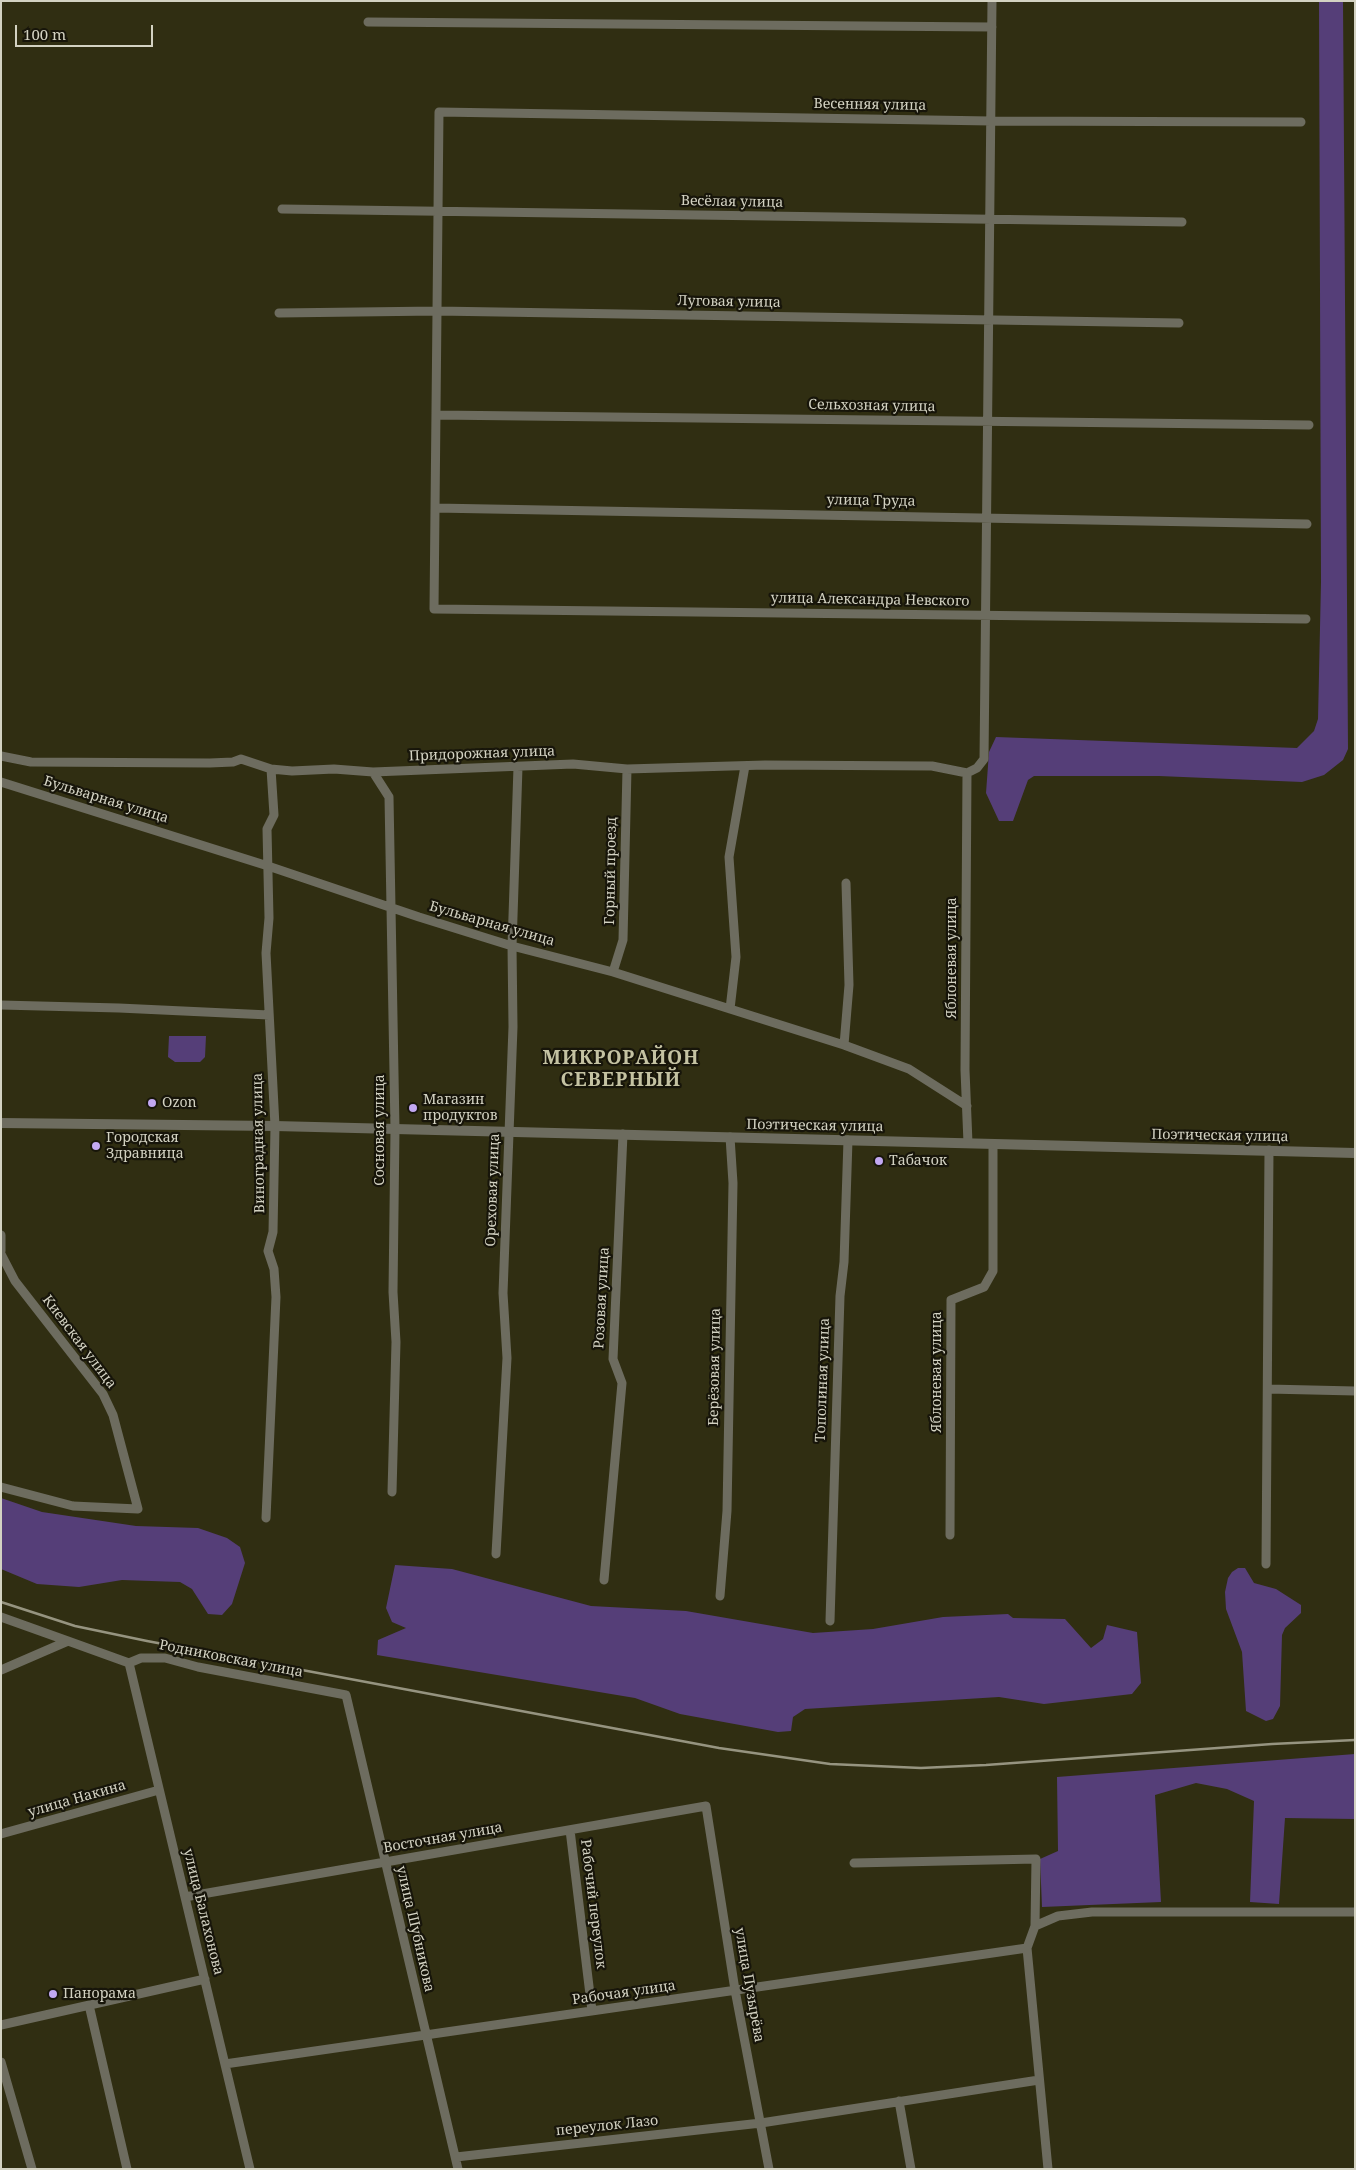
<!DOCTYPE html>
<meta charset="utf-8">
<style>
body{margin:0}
#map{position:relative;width:1356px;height:2170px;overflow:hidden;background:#302e12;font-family:"Noto Serif",serif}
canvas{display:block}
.frame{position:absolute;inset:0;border:2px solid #d3d2c2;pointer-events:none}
.scale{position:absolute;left:15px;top:25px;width:138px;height:22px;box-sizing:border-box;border:2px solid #d3d2c2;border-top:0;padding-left:6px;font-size:15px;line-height:18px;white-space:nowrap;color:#d3d2c2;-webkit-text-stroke:4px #17150a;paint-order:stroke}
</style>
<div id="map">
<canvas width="1356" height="2170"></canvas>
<div class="frame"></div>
<div class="scale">100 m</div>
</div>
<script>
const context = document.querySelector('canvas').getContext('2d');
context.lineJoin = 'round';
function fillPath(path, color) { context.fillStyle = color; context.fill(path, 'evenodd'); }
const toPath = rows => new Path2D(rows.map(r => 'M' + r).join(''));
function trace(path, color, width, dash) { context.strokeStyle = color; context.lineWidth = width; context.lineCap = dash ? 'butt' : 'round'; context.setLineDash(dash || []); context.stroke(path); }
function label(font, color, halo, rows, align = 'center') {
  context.font = font + ' "Noto Serif",serif'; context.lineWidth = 4.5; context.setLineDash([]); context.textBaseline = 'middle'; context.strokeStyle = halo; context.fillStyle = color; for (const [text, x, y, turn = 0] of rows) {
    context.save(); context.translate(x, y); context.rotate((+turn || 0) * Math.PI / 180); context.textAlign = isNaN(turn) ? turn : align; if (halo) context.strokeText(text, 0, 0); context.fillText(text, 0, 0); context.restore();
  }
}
fillPath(toPath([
 [1319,1,1343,1,1348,749,1343,760,1324,775,1302,782,1159,776,1034,776,1028,780,1013,821,999,821,986,793,989,752,996,737,1297,748,1314,731,1318,719,1321,582],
 [169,1036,206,1036,205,1057,200,1062,175,1062,168,1057],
 [1,1498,42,1512,136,1526,198,1528,227,1538,240,1547,245,1563,232,1604,222,1615,208,1614,192,1589,180,1582,122,1580,79,1587,37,1584,1,1569],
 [395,1565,452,1569,591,1606,686,1611,813,1633,873,1629,943,1617,1008,1614,1013,1618,1065,1619,1091,1648,1103,1639,1107,1625,1137,1632,1141,1683,1132,1694,1044,1704,999,1697,805,1709,793,1717,791,1731,778,1732,680,1714,635,1698,377,1655,378,1640,406,1628,392,1622,386,1608],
 [1238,1568,1245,1568,1254,1583,1276,1589,1301,1605,1301,1613,1285,1628,1282,1635,1280,1706,1273,1719,1266,1721,1246,1711,1242,1652,1226,1609,1225,1592,1228,1578,1232,1572],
 [1355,1754,1355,1819,1285,1818,1279,1904,1250,1902,1254,1801,1227,1789,1196,1783,1155,1795,1161,1902,1042,1907,1040,1859,1058,1851,1057,1777]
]), '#553e78');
trace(toPath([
 [368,22,992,27],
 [1301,122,991,121,439,112,434,609,1306,619],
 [282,209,1182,222],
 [279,313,437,311,1179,323],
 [436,415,1309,425],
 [435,508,1307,524],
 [1,756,31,762,210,763,233,762,241,759,271,769,292,771,334,769,373,772,573,764,627,769,765,765,932,766,967,773],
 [373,772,389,797,395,1129,393,1292,396,1342,392,1492],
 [967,773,977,768,984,759,992,1],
 [967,773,965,1070,968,1143],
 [1,782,268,866,419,917,512,946,613,972,844,1045,909,1069,967,1106],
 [613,972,623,940,627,769],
 [1,1005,119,1008,269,1015],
 [730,1009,736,957,729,857,745,766],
 [844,1045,849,985,846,883],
 [1,1235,1,1251],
 [1,1254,15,1281,103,1394,113,1415,138,1509,73,1506,1,1487],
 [1268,1389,1355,1391],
 [266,1518,276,1297,274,1269,268,1251,273,1232,275,1126,266,953,269,918,267,829,274,815,271,769],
 [950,1535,951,1300,984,1287,993,1271,993,1144],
 [496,1554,507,1358,503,1293,513,1027,512,946,518,767],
 [1266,1564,1269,1150],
 [604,1580,622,1383,613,1359,623,1134],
 [720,1596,727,1511,733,1183,730,1137],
 [1,1617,68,1641],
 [830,1621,840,1296,844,1262,848,1140],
 [129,1663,250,2169],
 [1,1670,68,1641,129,1663,141,1658,165,1658,198,1667,346,1695,458,2169],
 [570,1830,592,2011],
 [1,1834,159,1790],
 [854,1863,1036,1859,1035,1926],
 [185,1897,706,1806,735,1990,769,2169],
 [89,2005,127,2169],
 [1,2025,205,1979],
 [1,2062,32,2169],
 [225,2064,1027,1948],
 [899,2101,911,2169],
 [456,2157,761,2123,1039,2080],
 [1048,2169,1027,1948,1035,1926,1058,1916,1092,1912,1355,1912]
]), '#6d6c5f', 9);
trace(toPath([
 [1,1123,275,1126,1355,1153]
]), '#6d6c5f', 10);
trace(toPath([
 [1,1602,75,1626,147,1641,719,1748,830,1764,921,1768,986,1765,1272,1744,1355,1740]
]), '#969480', 2.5);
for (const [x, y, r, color] of [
 [152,1103,5,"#c2a8f2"],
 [413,1108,5,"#c2a8f2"],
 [96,1146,5,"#c2a8f2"],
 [879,1161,5,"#c2a8f2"],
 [53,1994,5,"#c2a8f2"]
]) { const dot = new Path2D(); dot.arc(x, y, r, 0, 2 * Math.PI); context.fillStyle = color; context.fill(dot); trace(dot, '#17150a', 2); }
label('14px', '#d3d2c2', '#17150a', [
 ["Весенняя улица",870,105,1],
 ["Весёлая улица",732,202,1],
 ["Луговая улица",729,302,1],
 ["Сельхозная улица",872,406,1],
 ["улица Труда",871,501,1],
 ["улица Александра Невского",870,600,1],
 ["Придорожная улица",482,754,-2],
 ["Бульварная улица",106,800,17],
 ["Горный проезд",611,871,-89],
 ["Бульварная улица",492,924,16],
 ["Яблоневая улица",952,958,-90],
 ["Поэтическая улица",815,1126,1],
 ["Сосновая улица",380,1130,-90],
 ["Поэтическая улица",1220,1136,1],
 ["Виноградная улица",259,1143,-91],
 ["Ореховая улица",493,1190,-88],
 ["Розовая улица",602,1298,-87],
 ["Киевская улица",79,1342,53],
 ["Берёзовая улица",715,1367,-89],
 ["Яблоневая улица",937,1372,-90],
 ["Тополиная улица",823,1380,-88],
 ["Родниковская улица",231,1659,11],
 ["улица Накина",77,1799,-16],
 ["Восточная улица",443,1838,-10],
 ["Рабочий переулок",593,1904,83],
 ["улица Балахонова",203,1912,76],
 ["улица Шубникова",415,1929,77],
 ["улица Пузырёва",749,1985,80],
 ["Рабочая улица",624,1993,-8],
 ["переулок Лазо",607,2126,-6]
]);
label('14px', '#d3d2c2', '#17150a', [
 ["Магазин",423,1100],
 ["продуктов",423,1116],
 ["Ozon",162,1103],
 ["Городская",106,1138],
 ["Здравница",106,1154],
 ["Табачок",889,1161],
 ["Панорама",63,1994]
], 'left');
context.letterSpacing = '1px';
label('bold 19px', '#c4c2a2', '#17150a', [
 ["МИКРОРАЙОН",621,1059],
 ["СЕВЕРНЫЙ",621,1081]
]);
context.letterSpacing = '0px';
</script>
